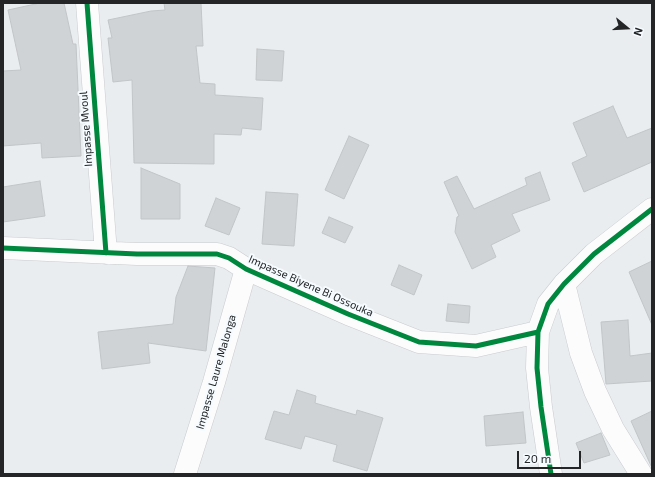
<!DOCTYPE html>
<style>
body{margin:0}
#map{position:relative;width:655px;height:477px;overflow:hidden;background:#eaedf0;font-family:"Exo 2",sans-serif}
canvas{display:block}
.frame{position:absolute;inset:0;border:4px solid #232527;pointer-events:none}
.north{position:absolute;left:607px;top:8px;width:40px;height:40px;-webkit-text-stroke:3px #f5fbff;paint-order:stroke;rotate:108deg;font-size:11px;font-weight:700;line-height:16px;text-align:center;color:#232527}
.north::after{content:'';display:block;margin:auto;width:14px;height:18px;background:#232527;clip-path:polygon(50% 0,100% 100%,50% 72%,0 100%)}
.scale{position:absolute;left:517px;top:451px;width:64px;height:18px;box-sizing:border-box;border:2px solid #232527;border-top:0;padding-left:5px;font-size:12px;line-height:14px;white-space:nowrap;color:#232527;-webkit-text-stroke:3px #f5fbff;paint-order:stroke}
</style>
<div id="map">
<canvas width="655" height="477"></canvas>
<div class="frame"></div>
<div class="north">N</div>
<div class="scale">20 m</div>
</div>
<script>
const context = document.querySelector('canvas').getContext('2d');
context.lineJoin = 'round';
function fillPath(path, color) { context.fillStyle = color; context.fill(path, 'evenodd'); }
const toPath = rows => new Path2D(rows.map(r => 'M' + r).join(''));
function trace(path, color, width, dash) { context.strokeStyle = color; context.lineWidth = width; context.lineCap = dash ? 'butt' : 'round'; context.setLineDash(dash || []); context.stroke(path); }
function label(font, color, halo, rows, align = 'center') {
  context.font = font + ' "Exo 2",sans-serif'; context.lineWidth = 4; context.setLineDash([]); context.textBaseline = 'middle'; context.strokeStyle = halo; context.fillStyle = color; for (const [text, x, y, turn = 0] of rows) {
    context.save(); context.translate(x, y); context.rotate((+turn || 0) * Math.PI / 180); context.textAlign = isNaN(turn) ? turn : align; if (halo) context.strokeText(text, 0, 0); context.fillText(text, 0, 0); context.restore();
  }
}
const building = toPath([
 [40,3,64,3,73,44,76,44,81,156,42,158,41,143,3,146,3,71,21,70,8,10,40,3],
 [164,3,201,3,203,46,196,46,200,83,215,84,215,95,263,98,261,130,242,128,241,135,214,134,214,164,134,163,132,80,113,82,108,38,112,38,108,20,151,11,165,10,164,3],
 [257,49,284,51,282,81,256,80,257,49],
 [613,106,627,138,652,128,652,162,584,192,572,163,587,156,573,123,613,106],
 [349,136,369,145,344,199,325,190,349,136],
 [141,168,180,184,180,219,141,219,141,168],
 [540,172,550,200,512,214,520,231,491,245,496,257,472,269,455,232,457,217,459,216,444,182,457,176,474,209,527,185,525,178,540,172],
 [40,181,45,216,3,222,3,187,40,181],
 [266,192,298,194,294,246,262,244,266,192],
 [216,198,240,208,229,235,205,226,216,198],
 [329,217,353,227,345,243,322,233,329,217],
 [652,261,652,325,629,272,652,261],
 [399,265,422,275,414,295,391,285,399,265],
 [188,266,215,268,206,351,148,343,150,363,102,369,98,332,173,324,176,297,188,266],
 [448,304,470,306,469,323,446,321,448,304],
 [628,320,630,356,652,353,652,381,606,384,601,322,628,320],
 [297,390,316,396,315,403,356,415,357,410,383,418,367,471,333,461,337,445,305,436,301,449,265,439,274,411,289,415,297,390],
 [652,411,652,468,631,421,652,411],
 [523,412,526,443,486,446,484,416,523,412],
 [601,433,610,455,584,463,576,443,601,433]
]);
fillPath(building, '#d0d3d5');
trace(building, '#c2c5c7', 1);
const minor = toPath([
 [87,3,106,253],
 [3,248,137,254,217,254,229,258,246,269,348,314,419,342,476,346,538,332],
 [564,284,581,353,595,391,613,429,641,474],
 [185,474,214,382,246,269],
 [551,474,541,407,537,368,538,332,548,304,564,284,594,254,652,209]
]);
trace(minor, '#c8cbcd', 23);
trace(minor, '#fcfcfd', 22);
trace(toPath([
 [87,3,106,253],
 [3,248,137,254,217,254,229,258,246,269,348,314,419,342,476,346,538,332],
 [551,474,541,407,537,368,538,332,548,304,564,284,594,254,652,209]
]), '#00873e', 5);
label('11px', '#232527', '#f5fbff', [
 ["Impasse Mvoul",86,129,-94],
 ["Impasse Biyene Bi Ossouka",311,286,24],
 ["Impasse Laure Malonga",216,372,-74]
]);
</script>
